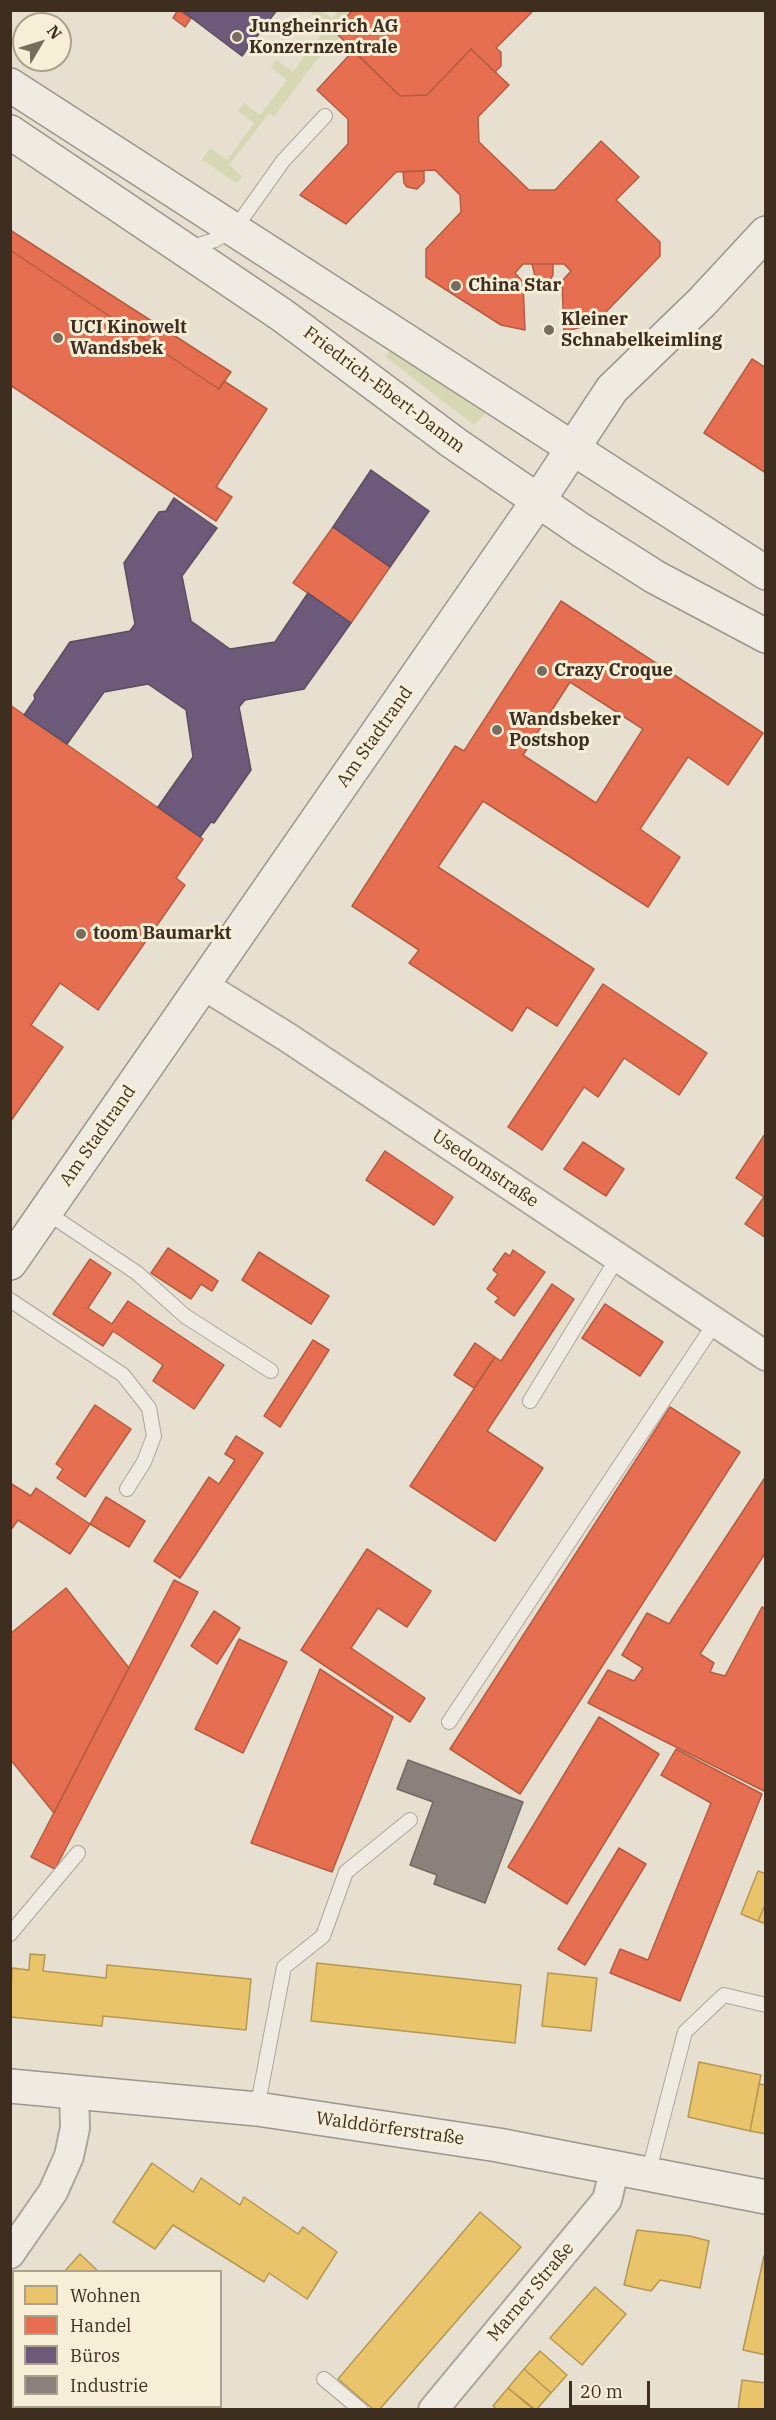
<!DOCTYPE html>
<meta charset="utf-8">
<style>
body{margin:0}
#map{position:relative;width:776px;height:2420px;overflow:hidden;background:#e7e0d1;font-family:"IBM Plex Serif",serif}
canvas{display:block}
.frame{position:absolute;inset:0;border:12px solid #3d2e20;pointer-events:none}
.legend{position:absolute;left:12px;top:2270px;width:210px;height:138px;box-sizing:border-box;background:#f7eed8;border:2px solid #ada18e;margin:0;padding:8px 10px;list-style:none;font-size:18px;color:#3d2e20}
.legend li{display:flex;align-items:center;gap:12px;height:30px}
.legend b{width:30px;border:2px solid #ada18e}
.north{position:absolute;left:12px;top:12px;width:60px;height:60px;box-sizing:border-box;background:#f7eed8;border:2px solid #ada18e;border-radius:50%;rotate:52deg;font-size:16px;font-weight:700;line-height:24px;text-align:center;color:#3d2e20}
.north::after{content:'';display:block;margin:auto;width:21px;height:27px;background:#786c5e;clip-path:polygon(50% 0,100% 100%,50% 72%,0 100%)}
.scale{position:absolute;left:569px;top:2381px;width:81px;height:27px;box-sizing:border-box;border:3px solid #3d2e20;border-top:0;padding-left:8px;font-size:18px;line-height:21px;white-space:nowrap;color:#3d2e20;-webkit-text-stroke:4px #f7eed8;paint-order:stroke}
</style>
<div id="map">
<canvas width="776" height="2420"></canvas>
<div class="frame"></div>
<ul class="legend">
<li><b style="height:16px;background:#e9c46a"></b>Wohnen</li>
<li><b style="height:16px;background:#e76f51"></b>Handel</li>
<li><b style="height:16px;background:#6d597a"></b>Büros</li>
<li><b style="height:16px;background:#8a817c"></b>Industrie</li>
</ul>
<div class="north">N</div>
<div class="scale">20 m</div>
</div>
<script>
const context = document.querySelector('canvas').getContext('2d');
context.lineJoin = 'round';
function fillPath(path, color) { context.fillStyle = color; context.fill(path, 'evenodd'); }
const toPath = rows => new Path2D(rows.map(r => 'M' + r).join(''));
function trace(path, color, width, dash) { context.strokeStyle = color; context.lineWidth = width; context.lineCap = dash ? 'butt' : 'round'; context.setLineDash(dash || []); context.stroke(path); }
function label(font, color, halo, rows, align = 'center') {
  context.font = font + ' "IBM Plex Serif",serif'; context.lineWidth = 6; context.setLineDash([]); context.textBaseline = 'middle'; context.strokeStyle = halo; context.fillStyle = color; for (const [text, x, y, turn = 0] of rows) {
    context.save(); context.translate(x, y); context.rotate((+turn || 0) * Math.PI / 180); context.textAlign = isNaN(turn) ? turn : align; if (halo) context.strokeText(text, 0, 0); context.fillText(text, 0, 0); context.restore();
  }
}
fillPath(toPath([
 [313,11,321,11,332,18,339,11,352,11,336,32,340,37,316,61,274,117,269,113,229,165,242,176,237,183,202,160,210,148,227,160,254,123,238,111,244,103,260,115,287,80,271,67,276,60,293,72,319,37,327,26,311,13],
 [390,351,483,409,485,413,474,425,387,358,385,355]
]), '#d6d7b3');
const homes = toPath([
 [758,1871,766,1874,766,1903,758,1921,741,1914,758,1871],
 [766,1903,766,1924,758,1921,766,1903],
 [30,1954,45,1955,43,1971,106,1978,107,1965,251,1979,246,2030,103,2016,102,2026,10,2017,12,1968,29,1970,30,1954],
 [317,1963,521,1985,515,2043,311,2021,317,1963],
 [548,1973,597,1978,591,2031,542,2026,548,1973],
 [699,2062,761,2075,750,2131,688,2117,699,2062],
 [759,2084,766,2085,766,2134,750,2131,759,2084],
 [152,2163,193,2192,201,2178,240,2205,244,2197,298,2234,303,2227,337,2252,307,2299,269,2273,264,2282,173,2225,155,2249,113,2222,152,2163],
 [480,2212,521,2247,379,2410,374,2410,338,2379,480,2212],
 [637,2230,690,2236,709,2241,700,2288,660,2280,651,2291,624,2285,637,2230],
 [80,2254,99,2272,64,2272,80,2254],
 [764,2256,766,2257,766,2355,743,2350,764,2256],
 [595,2287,626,2314,582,2365,550,2338,595,2287],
 [540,2351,567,2375,551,2393,524,2369,540,2351],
 [10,2354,14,2357,14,2402,10,2405,10,2354],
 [524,2369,551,2393,536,2410,508,2388,524,2369],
 [742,2380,766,2383,766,2410,738,2410,742,2380],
 [508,2388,534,2410,497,2410,493,2406,508,2388]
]);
fillPath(homes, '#e9c46a');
trace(homes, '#b59754', 1.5);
const shops = toPath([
 [178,10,191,18,185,27,173,18,178,10],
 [352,10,534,10,496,48,501,52,501,66,495,72,471,49,427,95,400,96,336,33,352,10],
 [471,49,509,85,478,117,479,142,529,190,555,190,601,141,639,177,616,200,660,242,660,256,605,313,585,326,564,332,562,281,571,271,564,264,523,264,515,273,523,282,525,330,501,325,426,277,426,249,461,212,460,195,435,170,396,172,346,224,300,195,348,144,348,119,317,90,353,51,400,96,427,95,471,49],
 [424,171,424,182,417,189,407,187,404,183,403,172,424,171],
 [10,230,231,372,219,389,10,250,10,230],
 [10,250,219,389,224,381,267,409,216,487,232,497,216,521,10,385,10,250],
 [532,264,553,264,553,275,550,280,540,282,536,280,532,264],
 [752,359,766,368,766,473,704,433,752,359],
 [333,527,390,567,351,623,293,583,333,527],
 [561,601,763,733,728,785,688,757,640,829,680,857,648,907,483,801,438,867,594,969,557,1026,527,1007,512,1031,409,963,419,950,352,906,455,746,464,751,561,601],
 [570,682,643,729,596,803,523,755,570,682],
 [10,705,203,839,176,878,185,885,98,1010,60,983,31,1025,63,1047,10,1122,10,705],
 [603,984,707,1053,679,1095,624,1058,598,1097,584,1087,542,1150,508,1127,603,984],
 [765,1134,766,1135,766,1238,745,1224,764,1197,736,1178,765,1134],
 [583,1142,624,1169,606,1196,564,1169,583,1142],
 [385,1151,453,1197,434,1225,366,1180,385,1151],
 [168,1248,218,1281,212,1291,201,1284,191,1299,151,1273,168,1248],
 [513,1250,545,1272,514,1316,495,1302,499,1298,487,1289,498,1274,493,1270,505,1253,510,1256,513,1250],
 [259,1252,329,1296,311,1324,242,1280,259,1252],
 [90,1259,111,1273,88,1308,112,1324,128,1301,224,1365,194,1409,153,1381,163,1365,113,1331,103,1346,53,1314,90,1259],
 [552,1284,574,1299,487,1431,543,1468,495,1541,410,1486,495,1357,501,1361,552,1284],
 [605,1304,663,1342,640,1376,582,1338,605,1304],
 [313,1340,329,1350,280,1427,264,1416,313,1340],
 [475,1343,495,1357,474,1388,454,1375,475,1343],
 [95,1405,131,1429,85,1497,57,1478,63,1469,56,1464,95,1405],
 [670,1407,740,1452,520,1794,450,1749,670,1407],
 [236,1436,263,1453,180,1578,154,1561,209,1477,219,1484,235,1460,225,1454,236,1436],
 [766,1476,766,1552,700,1654,714,1663,710,1672,725,1676,762,1607,766,1609,766,1792,588,1703,608,1670,634,1681,643,1668,622,1655,647,1613,669,1624,766,1476],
 [10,1483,31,1496,36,1488,90,1524,70,1554,18,1520,10,1531,10,1483],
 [106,1497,145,1521,129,1547,90,1524,106,1497],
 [367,1549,431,1591,407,1627,378,1608,351,1648,425,1698,410,1722,301,1650,367,1549],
 [174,1580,198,1592,55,1869,31,1857,174,1580],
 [66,1588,129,1668,54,1813,10,1759,10,1634,66,1588],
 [214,1611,240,1628,217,1664,191,1646,214,1611],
 [239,1639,287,1662,243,1753,195,1729,239,1639],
 [320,1669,393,1717,332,1872,251,1843,320,1669],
 [599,1717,659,1754,567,1904,508,1867,599,1717],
 [676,1749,762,1794,680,2001,610,1973,620,1949,648,1960,711,1803,661,1775,676,1749],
 [619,1848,646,1864,585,1965,558,1949,619,1848]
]);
fillPath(shops, '#e76f51');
trace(shops, '#b45c42', 1.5);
const offices = toPath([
 [181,10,277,10,242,56,181,10],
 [371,470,429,511,390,567,333,527,371,470],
 [174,498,217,528,182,576,191,621,230,649,275,642,308,593,351,623,304,689,245,700,239,707,251,770,214,823,211,822,200,837,158,807,193,757,186,710,148,684,104,692,67,744,24,715,35,699,34,695,70,642,130,631,135,624,124,563,159,512,166,511,174,498]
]);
fillPath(offices, '#6d597a');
trace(offices, '#5f4c5f', 1.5);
const industry = toPath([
 [408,1760,523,1802,485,1903,434,1884,437,1875,410,1865,433,1802,397,1789,408,1760]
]);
fillPath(industry, '#8a817c');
trace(industry, '#736860', 1.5);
const lane = toPath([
 [189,248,215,240,234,230,283,161,325,116],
 [46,1212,137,1273,185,1316,271,1371],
 [10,1300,123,1375,149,1408,154,1436,144,1462,127,1489],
 [530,1401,618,1257],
 [449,1722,715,1323],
 [10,1934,78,1853],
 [257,2109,284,1967,323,1936,346,1872,410,1820],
 [648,2174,685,2032,724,1995,766,2005],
 [324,2379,361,2410]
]);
const street = toPath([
 [203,985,287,1037,766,1356],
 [10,2254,53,2192,69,2156,75,2128,74,2090],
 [433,2410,607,2200,615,2167]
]);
const secondary = toPath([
 [10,85,766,573],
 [10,132,282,315,454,443,581,530,655,577,766,636],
 [10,1263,538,501,612,389,702,302,766,233],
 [10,2086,257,2109,498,2145,766,2197]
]);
trace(lane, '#ada599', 16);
trace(street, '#ada599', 32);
trace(secondary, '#9c958a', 36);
trace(lane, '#efebe3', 14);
trace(street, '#efebe3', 28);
trace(secondary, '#efebe3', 33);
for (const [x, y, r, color] of [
 [237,37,6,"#786c5e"],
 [456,286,6,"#786c5e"],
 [549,330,6,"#786c5e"],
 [58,338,6,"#786c5e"],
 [542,671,6,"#786c5e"],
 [497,730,6,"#786c5e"],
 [81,934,6,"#786c5e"]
]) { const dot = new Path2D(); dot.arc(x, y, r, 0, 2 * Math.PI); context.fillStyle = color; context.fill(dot); trace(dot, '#f7eed8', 2); }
label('bold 18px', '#3d2e20', '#f7eed8', [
 ["Jungheinrich AG",249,27],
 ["Konzernzentrale",249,48],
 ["China Star",468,286],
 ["Kleiner",561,320],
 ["Schnabelkeimling",561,341],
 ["UCI Kinowelt",70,328],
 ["Wandsbek",70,349],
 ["Crazy Croque",554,671],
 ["Wandsbeker",509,720],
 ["Postshop",509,741],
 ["toom Baumarkt",93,934]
], 'left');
label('18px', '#3d2e20', '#f7eed8', [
 ["Friedrich-Ebert-Damm",384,390,37],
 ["Am Stadtrand",375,737,-55],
 ["Am Stadtrand",98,1136,-55],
 ["Usedomstraße",485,1169,34],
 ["Walddörferstraße",390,2129,8],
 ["Marner Straße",531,2292,-50]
]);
</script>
